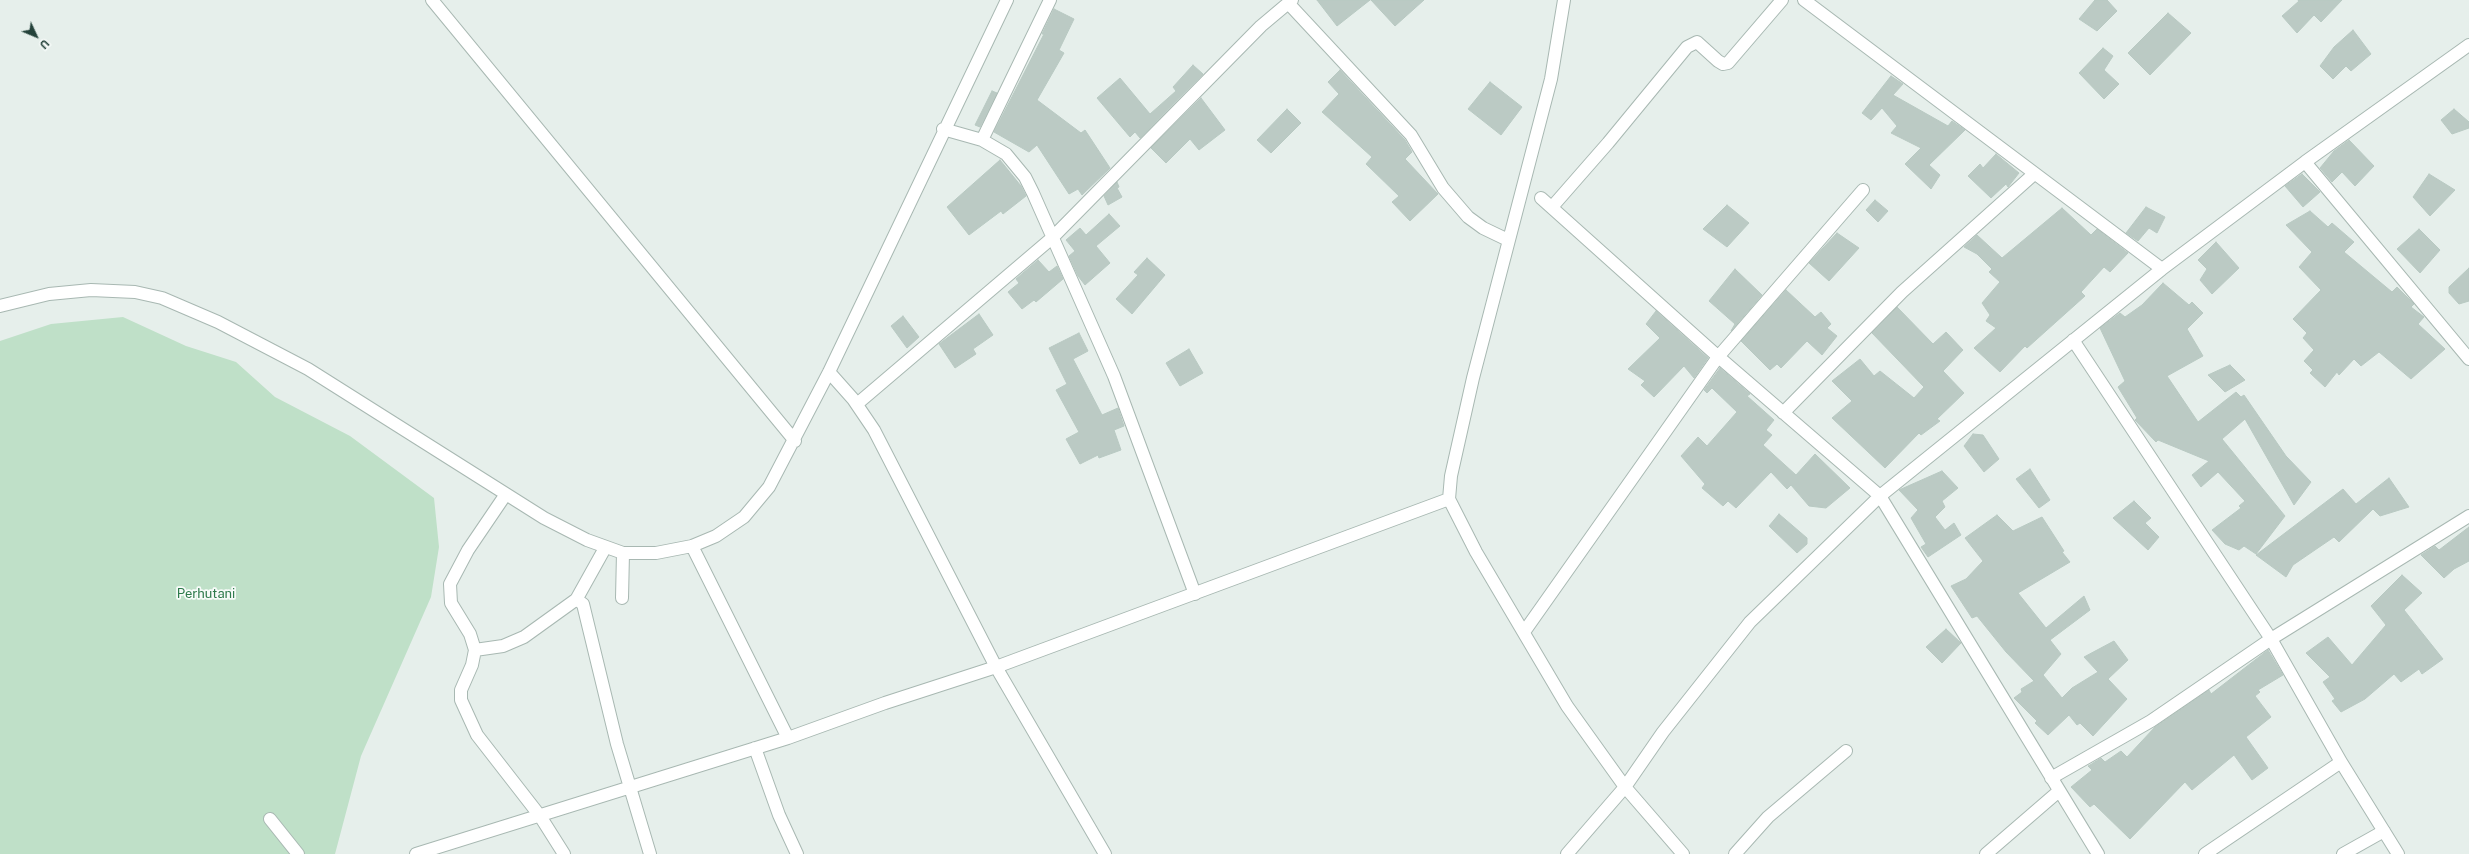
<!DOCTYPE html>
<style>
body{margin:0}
#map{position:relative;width:2469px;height:854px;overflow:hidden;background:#e6efeb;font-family:"Public Sans",sans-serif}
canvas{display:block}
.north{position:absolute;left:16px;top:16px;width:40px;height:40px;-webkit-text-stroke:3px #f7fbf9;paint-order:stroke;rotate:134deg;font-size:11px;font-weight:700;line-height:16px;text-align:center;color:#24423a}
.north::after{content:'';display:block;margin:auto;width:14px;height:18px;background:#24423a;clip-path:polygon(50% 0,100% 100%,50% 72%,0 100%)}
</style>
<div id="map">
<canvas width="2469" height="854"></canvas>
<div class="north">U</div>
</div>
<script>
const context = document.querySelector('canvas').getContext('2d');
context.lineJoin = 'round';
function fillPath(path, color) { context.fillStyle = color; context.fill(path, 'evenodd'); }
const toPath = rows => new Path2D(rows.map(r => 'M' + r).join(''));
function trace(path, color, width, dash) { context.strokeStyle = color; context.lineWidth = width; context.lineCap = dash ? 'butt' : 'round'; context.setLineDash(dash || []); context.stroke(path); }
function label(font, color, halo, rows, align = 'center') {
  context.font = font + ' "Public Sans",sans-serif'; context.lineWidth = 3.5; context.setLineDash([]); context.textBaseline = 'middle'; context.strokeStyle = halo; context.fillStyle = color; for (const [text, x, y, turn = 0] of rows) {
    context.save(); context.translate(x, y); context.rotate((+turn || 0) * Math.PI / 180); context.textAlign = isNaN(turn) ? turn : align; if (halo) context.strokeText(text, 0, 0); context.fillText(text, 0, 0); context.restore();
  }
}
fillPath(toPath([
 [123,317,186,346,236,362,275,397,350,436,434,498,439,547,431,597,361,756,335,854,0,854,0,341,51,324]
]), '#bfe0c8');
const building = toPath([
 [1317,0,1370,0,1337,26,1317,0],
 [1371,0,1424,0,1395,26,1371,0],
 [2095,0,2107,0,2117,11,2097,31,2079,19,2095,0],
 [2298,0,2342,0,2321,22,2314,15,2297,33,2282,16,2299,1,2298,0],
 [1054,9,1074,19,1059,50,1064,53,1037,100,1081,133,1085,130,1110,168,1082,195,1078,189,1069,194,1037,145,1029,152,994,132,1044,34,1042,34,1054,9],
 [2168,13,2191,33,2150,75,2128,53,2168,13],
 [2353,30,2371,54,2351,71,2346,66,2333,79,2320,66,2334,47,2353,30],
 [2103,48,2113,56,2104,70,2119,84,2104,99,2079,73,2103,48],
 [1193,65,1203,74,1140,138,1135,132,1130,137,1097,98,1120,78,1150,114,1176,91,1173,87,1193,65],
 [1340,70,1405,140,1412,152,1405,159,1438,194,1410,221,1392,202,1399,196,1366,164,1372,157,1322,112,1339,94,1328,82,1340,70],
 [1891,76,1903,84,1893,95,1948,126,1952,121,1965,130,1929,165,1940,175,1931,189,1905,164,1921,148,1891,133,1897,126,1882,108,1871,120,1862,113,1891,76],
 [1490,82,1522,107,1501,135,1468,109,1490,82],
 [992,91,997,93,980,127,975,125,992,91],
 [1201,98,1225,130,1199,150,1190,139,1166,163,1151,148,1201,98],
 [1287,109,1301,123,1271,153,1257,140,1287,109],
 [2454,109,2469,122,2469,128,2452,134,2441,120,2454,109],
 [2349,140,2374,166,2355,186,2342,172,2332,182,2320,168,2334,151,2349,140],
 [1996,154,2019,173,2008,187,2006,184,1991,198,1968,176,1980,164,1983,168,1996,154],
 [1000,160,1021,186,1026,196,1003,214,1001,211,969,235,947,207,1000,160],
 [2302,174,2320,192,2303,207,2285,186,2302,174],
 [2429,174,2455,190,2430,216,2413,197,2429,174],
 [1117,182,1119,187,1117,188,1122,197,1108,205,1104,196,1117,182],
 [1875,200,1888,211,1878,222,1866,210,1875,200],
 [1727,205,1749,223,1727,247,1703,229,1727,205],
 [2146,207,2165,217,2157,233,2149,228,2138,241,2126,233,2146,207],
 [2062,208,2091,235,2097,229,2128,253,2110,272,2104,267,2081,292,2085,296,2027,348,2025,346,2000,372,1974,348,1996,328,1986,321,1990,315,1982,303,2000,282,1989,272,1992,269,1977,254,1964,247,1977,235,2002,258,2062,208],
 [2310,211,2328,227,2332,223,2354,242,2344,252,2392,292,2397,287,2414,304,2411,307,2424,317,2418,324,2445,349,2411,379,2379,352,2361,366,2354,359,2339,375,2337,372,2325,387,2310,373,2313,370,2304,361,2314,350,2303,338,2307,333,2293,319,2321,290,2299,267,2312,252,2286,225,2310,211],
 [1109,214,1120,226,1096,246,1110,263,1085,285,1078,276,1069,256,1075,251,1066,240,1080,228,1086,235,1109,214],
 [2419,229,2440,250,2420,273,2397,249,2419,229],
 [1837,233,1859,248,1829,281,1809,263,1837,233],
 [2216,242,2239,268,2212,294,2200,280,2207,269,2198,260,2216,242],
 [1147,258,1165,275,1132,314,1116,299,1138,275,1134,272,1147,258],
 [1038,260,1049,272,1057,266,1063,279,1036,302,1034,300,1022,309,1008,292,1019,283,1016,279,1038,260],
 [2469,268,2469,301,2459,304,2449,293,2449,287,2469,268],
 [1735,269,1762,295,1731,331,1735,324,1709,301,1735,269],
 [2163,283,2189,305,2192,302,2203,313,2187,329,2203,356,2167,376,2198,422,2236,392,2241,397,2244,395,2286,456,2311,482,2294,505,2245,419,2222,439,2285,516,2256,554,2244,546,2239,550,2225,544,2212,530,2241,508,2239,506,2245,501,2218,472,2201,487,2192,475,2209,461,2158,440,2156,442,2135,420,2137,418,2118,387,2125,381,2100,328,2120,313,2125,317,2142,305,2163,283],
 [1786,290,1815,317,1821,312,1831,324,1827,328,1837,336,1822,355,1807,341,1781,368,1777,364,1770,370,1741,341,1786,290],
 [1897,307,1933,344,1946,332,1963,350,1943,371,1964,393,1937,419,1940,421,1921,435,1919,433,1885,468,1832,418,1852,401,1832,381,1860,359,1874,376,1880,371,1914,398,1924,387,1872,333,1897,307],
 [1656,311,1708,358,1694,378,1684,366,1654,397,1641,385,1645,381,1628,369,1660,338,1646,324,1656,311],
 [979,314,993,335,973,349,976,354,955,368,939,344,979,314],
 [903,316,919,337,907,348,891,326,903,316],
 [1079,333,1088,351,1073,359,1102,415,1118,408,1124,426,1114,430,1121,450,1099,458,1098,455,1080,464,1066,439,1079,432,1056,390,1067,384,1049,348,1079,333],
 [1189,349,1203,373,1180,386,1166,363,1189,349],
 [2230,365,2245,380,2225,392,2208,375,2230,365],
 [1720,368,1750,394,1747,396,1774,420,1766,430,1772,435,1763,445,1796,475,1815,454,1850,488,1826,508,1809,506,1791,485,1787,489,1771,472,1736,508,1728,501,1723,506,1702,488,1705,484,1681,456,1698,437,1707,446,1737,412,1712,388,1707,393,1704,390,1720,368],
 [1973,434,1983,435,1999,459,1984,472,1964,446,1973,434],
 [2030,469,2050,500,2039,508,2016,479,2030,469],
 [1942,471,1958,488,1942,501,1945,507,1935,517,1945,530,1954,523,1961,535,1928,557,1921,547,1926,544,1911,518,1918,510,1899,490,1942,471],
 [2389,478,2409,507,2380,516,2373,509,2339,542,2334,537,2293,565,2286,577,2256,555,2343,489,2356,504,2389,478],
 [2134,501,2151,518,2145,523,2159,537,2148,550,2113,518,2134,501],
 [1779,514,1807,538,1807,544,1797,553,1769,526,1779,514],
 [1997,515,2013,531,2042,517,2064,551,2062,552,2070,562,2018,593,2046,628,2084,596,2090,610,2050,640,2061,654,2043,675,2062,698,2072,688,2098,672,2084,657,2114,641,2128,660,2108,679,2127,699,2093,736,2080,723,2077,725,2069,715,2048,735,2035,723,2037,721,2014,698,2022,692,2021,689,2034,681,2006,652,1977,616,1972,618,1951,586,1966,579,1983,561,1965,538,1997,515],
 [2469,527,2469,561,2454,569,2444,578,2421,555,2435,546,2439,550,2469,527],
 [2402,575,2422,593,2404,610,2443,659,2422,674,2419,669,2401,682,2394,674,2365,699,2341,712,2332,701,2335,699,2323,682,2330,677,2306,653,2328,637,2352,665,2386,625,2371,606,2402,575],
 [1946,629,1961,643,1942,663,1926,647,1946,629],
 [2268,650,2283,675,2258,690,2260,692,2255,696,2271,717,2246,737,2268,768,2252,780,2234,755,2192,790,2185,782,2130,839,2094,804,2090,807,2071,787,2092,770,2088,766,2090,765,2101,758,2105,762,2121,751,2127,757,2155,727,2209,690,2211,694,2268,650]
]);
fillPath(building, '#bbcac4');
trace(building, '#b8c9c2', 1);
const minor = toPath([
 [432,0,795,441],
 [1564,0,1551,79,1473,378,1451,476,1449,499,1476,552,1567,706,1625,787,1683,854],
 [1804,0,2162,269],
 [1289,4,1411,135,1443,188,1468,217,1483,228,1508,240],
 [943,129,982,140,1006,154,1025,177,1033,193,1114,376,1195,594],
 [982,140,1050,0],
 [2305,162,2469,359],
 [1541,198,1714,353,1880,496,2098,854],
 [1552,207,1608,143,1687,47,1697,42,1718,61,1723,64,1728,63,1782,0],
 [0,306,49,294,91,290,135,292,162,298,218,322,308,369,544,518,587,540,623,553,656,553,692,546,716,536,744,517,769,487,829,372,1007,0],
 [2073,340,2271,639,2341,762,2398,854],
 [829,372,853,399,874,430,996,667,1105,854],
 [857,404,1052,238,1261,26,1292,0],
 [1783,413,1902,292,2034,174],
 [506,494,468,550,450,584,451,603,470,634,475,650,472,665,461,690,461,700,477,735,540,816,564,854],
 [692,546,788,738],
 [622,598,623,553],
 [576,600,605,548],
 [1524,632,1718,357,1863,190],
 [475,650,503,646,524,637,574,601,577,600,583,604,617,744,650,854],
 [755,748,779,815,797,854],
 [2051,778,2151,721,2271,639,2469,516],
 [270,819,298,854],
 [416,854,788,738,885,703,996,667,1449,499],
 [1567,854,1625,787,1663,732,1750,622,1880,496,2162,269,2305,162,2469,45],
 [1735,854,1768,817,1846,751],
 [1986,854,2059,791],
 [2205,854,2341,762],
 [2343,854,2384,831]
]);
trace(minor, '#a8b8b2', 14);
trace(minor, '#fff', 12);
label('13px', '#2d7a4b', '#f7fbf9', [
 ["Perhutani",206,594]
]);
</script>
